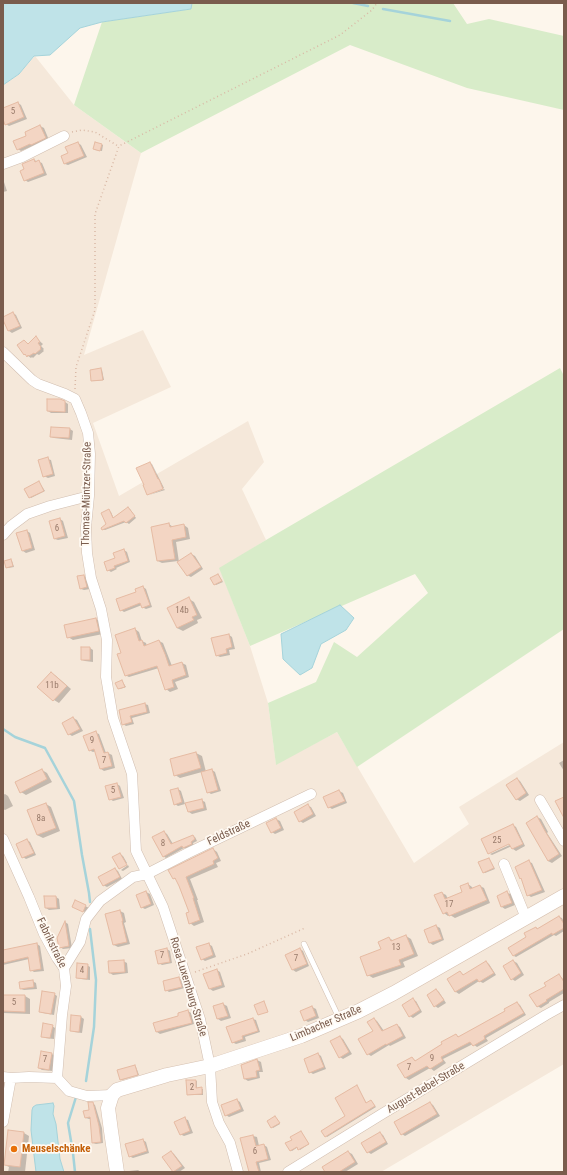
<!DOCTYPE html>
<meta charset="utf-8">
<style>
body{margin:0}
#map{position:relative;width:567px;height:1175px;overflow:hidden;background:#fdf6ec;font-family:"Roboto Condensed",sans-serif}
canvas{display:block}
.frame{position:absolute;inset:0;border:4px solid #7a5c4d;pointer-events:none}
</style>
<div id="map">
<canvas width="567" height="1175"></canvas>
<div class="frame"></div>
</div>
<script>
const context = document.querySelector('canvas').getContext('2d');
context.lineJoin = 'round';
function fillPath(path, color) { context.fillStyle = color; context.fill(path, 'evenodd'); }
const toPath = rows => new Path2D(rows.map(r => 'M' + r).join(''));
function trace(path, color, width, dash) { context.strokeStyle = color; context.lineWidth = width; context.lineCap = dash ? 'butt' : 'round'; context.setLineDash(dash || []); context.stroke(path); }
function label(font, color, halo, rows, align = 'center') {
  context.font = font + ' "Roboto Condensed",sans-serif'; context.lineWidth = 3.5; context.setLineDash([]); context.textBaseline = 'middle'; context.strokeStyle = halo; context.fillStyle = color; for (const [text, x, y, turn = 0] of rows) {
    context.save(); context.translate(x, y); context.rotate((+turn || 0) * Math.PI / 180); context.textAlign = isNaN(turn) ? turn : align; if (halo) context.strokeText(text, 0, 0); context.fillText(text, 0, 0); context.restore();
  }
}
fillPath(toPath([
 [35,56,74,105,141,153,84,355,143,330,171,387,93,423,119,496,248,421,264,462,242,489,266,540,220,569,250,646,268,703,276,764,337,732,414,863,469,824,459,807,564,742,564,1064,381,1172,3,1172,3,85,19,74]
]), '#f5e8da');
fillPath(toPath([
 [192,3,453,3,467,24,489,19,564,36,564,110,467,88,350,45,141,153,74,105,102,22,191,9],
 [560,368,564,376,564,629,357,767,337,732,276,765,268,703,316,682,334,642,357,657,428,593,415,574,250,646,219,568,266,540]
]), '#d8ecc9');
const water = toPath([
 [3,3,192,3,191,9,102,22,80,28,50,55,34,56,19,74,3,85,3,3],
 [340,605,354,618,346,630,321,644,312,668,300,675,283,659,281,634,340,605],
 [53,1103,54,1106,53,1114,56,1124,60,1159,64,1172,36,1172,31,1130,32,1110,33,1107,36,1105,53,1103]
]);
fillPath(water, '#bfe3e8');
trace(water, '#a5d3da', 1);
fillPath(toPath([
 [18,103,21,105,27,119,9,126,6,124,3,116,3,109],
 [40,126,44,128,49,140,35,146,33,146,21,151,18,149,28,136],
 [78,143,81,145,87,157,68,165,65,164,69,154],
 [95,143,103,145,102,151,95,150],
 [34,160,42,163,47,175,28,182,25,180],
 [3,179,7,191,3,192],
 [13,313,16,315,22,328,12,333,9,331,3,318],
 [36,338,43,344,41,346,44,349,43,350,44,351,39,355,37,354,33,358,32,357,31,358,25,354,19,346,24,341,29,344],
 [101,369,102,370,104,380,94,381,92,381],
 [65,402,68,404,68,413,51,413,48,411],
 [70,429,73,431,72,440,54,438,51,437],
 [47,459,51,460,55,476,48,478,44,476],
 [150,463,152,464,164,488,148,494],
 [39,482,45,491,31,498,26,489],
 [164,489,165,490,149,495],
 [128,508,130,509,136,518,129,524,126,522,105,530,102,529,107,524,109,511,111,512,114,519],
 [60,519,63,521,68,538,58,540,55,539],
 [169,524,173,527,184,525,188,528,190,539,176,542,179,562,191,554,195,556,203,569,191,577,187,575,178,561,162,563,158,561],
 [27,531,30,533,35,550,26,553,23,551],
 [124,550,127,552,130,562,116,568,117,569,111,572,108,570,116,558],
 [11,560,12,561,14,567,8,568,7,568],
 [218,575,223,582,216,585,215,584],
 [84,576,87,578,90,589,84,590,81,589],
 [143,587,146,589,152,607,146,609,142,607,142,605,124,612,121,610],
 [189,599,194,602,202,618,197,620,198,623,183,631,177,628],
 [96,619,101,622,103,634,73,640,68,637],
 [135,629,139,632,142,641,146,643,147,646,159,641,163,643,172,666,182,663,186,665,189,677,175,682,178,689,170,692,166,689,159,668,129,677,125,675,122,653],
 [229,635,232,637,235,649,229,650,230,655,220,657,216,655],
 [90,648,93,650,93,662,85,661,82,660],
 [51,673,56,676,71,689,59,703,54,700,39,687],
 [122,681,126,687,120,689,118,689],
 [145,704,148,705,150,713,132,718,134,724,126,726,123,724,120,711],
 [73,718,77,720,83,731,72,736,69,734],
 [96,733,99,734,106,753,108,753,112,755,115,768,104,771,101,769,96,751,93,752,89,750],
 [196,753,202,756,206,772,212,770,215,772,221,791,211,794,208,792,202,772,180,778,175,775,171,760],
 [564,760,564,771,559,763],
 [42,770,47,773,52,782,26,795,21,792],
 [517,779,520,781,529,795,520,801,516,799],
 [117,784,120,786,124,798,113,801,110,799],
 [178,789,181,791,185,804,178,806,175,804],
 [339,791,343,793,347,803,332,809,329,807],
 [5,794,8,796,13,806,5,810,3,809,3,795],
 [201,800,205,802,207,810,192,814,189,812],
 [46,804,51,807,60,831,43,838,37,835],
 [308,806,311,807,316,816,303,823,300,821],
 [537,817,541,819,548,832,547,833,562,856,552,863,548,861],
 [276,819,280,821,284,830,275,834,272,832],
 [513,825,516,827,525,846,516,851,513,849,512,846,492,855,490,854,514,843,514,841,489,853,483,840],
 [164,832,167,834,173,844,192,836,195,837,197,841,193,843,194,846,187,849,184,848,166,858,163,856],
 [27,840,30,842,36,855,26,859,23,857],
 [213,849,217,852,221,861,216,863,218,867,190,879,198,900,197,900,204,922,194,926,190,923,190,912,177,880,173,878],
 [120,854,123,856,127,863,120,868,120,869,113,857],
 [489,859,495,869,485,873,484,872],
 [529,862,532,863,545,892,531,897,528,895,522,879,521,878],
 [128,865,129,867,123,871,121,870],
 [115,869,118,871,122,879,107,887,103,885],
 [468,884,472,887,473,889,480,886,484,888,490,903,455,918,450,915,448,916,444,913,442,893,446,895,448,899,463,892],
 [146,892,150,894,154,905,145,909,141,907],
 [507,893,511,894,515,905,505,909,502,907,498,896],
 [56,897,59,899,60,909,49,910,46,908],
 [76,901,89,908,87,913,73,906],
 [120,911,124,913,126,922,124,923,130,944,118,947,114,945,106,915],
 [559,917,562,918,564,922,564,931,556,936,554,935,516,957,514,956,536,928,538,929],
 [65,922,68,924,72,948,63,949,60,947,58,938],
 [436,926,440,928,444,940,433,945,430,943,425,930],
 [406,936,411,939,418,956,403,962,405,967,373,978,368,975,389,938,394,941],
 [37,944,40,946,44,971,34,972,31,970,29,959,3,965,3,951],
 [208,944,212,946,216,957,205,961,202,959],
 [167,949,170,951,172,963,162,965,159,963],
 [300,949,303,951,309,966,296,972,293,970],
 [123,961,127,963,128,973,113,975,110,973],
 [513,961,517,963,524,975,515,981,512,979],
 [486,962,489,964,496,975,483,983,479,981,459,994,456,992,448,979,460,972,465,976],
 [87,965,90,967,90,980,81,979,77,978],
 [217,970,220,972,225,987,213,991,210,989],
 [559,975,564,980,564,993,549,1002,549,1003,541,1008,537,1006,547,986],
 [179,978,182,980,185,988,169,992,166,990],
 [32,981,36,983,37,989,24,990,21,989],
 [436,990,439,992,446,1003,438,1008,435,1006],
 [54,994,57,996,54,1015,43,1013,40,1011],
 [3,996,25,996,30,999,30,1014,3,1013],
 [413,1000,416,1001,422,1012,413,1018,410,1016],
 [517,1003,520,1005,526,1015,486,1038,488,1041,477,1047,473,1044,443,1059,446,1063,434,1071,430,1068,409,1080,406,1078,399,1065,412,1058,416,1061,456,1035,459,1037,507,1011],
 [223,1004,227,1006,231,1018,221,1021,218,1019,214,1007],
 [312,1007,316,1009,319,1018,308,1022,305,1020],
 [188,1011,191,1013,194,1024,160,1034,157,1032],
 [81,1017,84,1019,82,1033,74,1032,71,1030],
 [253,1019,256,1020,260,1032,245,1037,246,1041,236,1044,232,1042,227,1027],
 [374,1019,377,1021,384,1031,397,1025,400,1027,406,1038,390,1046,389,1045,371,1056,368,1054,375,1031],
 [52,1026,55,1028,54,1039,45,1038,42,1036],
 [340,1037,343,1039,352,1054,343,1059,340,1057,331,1041],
 [52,1054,55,1056,53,1071,42,1070,39,1068],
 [318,1054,321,1056,326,1069,313,1074,310,1072],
 [257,1060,261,1062,263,1072,259,1072,260,1078,248,1081,245,1079],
 [135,1066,136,1067,139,1075,122,1080,121,1080],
 [196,1081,197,1081,197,1089,203,1089,203,1095,188,1095],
 [357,1086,367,1104,371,1101,376,1107,327,1137,326,1136,347,1116,336,1098],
 [237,1100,240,1102,244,1111,229,1117,226,1115],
 [92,1103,95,1105,102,1128,103,1143,96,1144,93,1143,91,1119,89,1119,86,1118,85,1112,90,1111],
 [430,1103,433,1105,440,1116,405,1136,402,1134],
 [275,1117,280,1124,273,1128,268,1121],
 [185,1119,188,1120,193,1133,184,1136,180,1134],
 [9,1131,24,1133,29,1136,25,1172,8,1172,9,1167,5,1165],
 [301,1132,309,1144,300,1150,298,1147,292,1151,290,1150,293,1140],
 [380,1133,383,1135,388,1144,371,1154,368,1152],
 [253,1136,257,1137,259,1146,264,1145,267,1147,271,1160,259,1163,261,1172,250,1172,241,1139],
 [143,1140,146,1142,149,1153,133,1158,129,1156],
 [171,1152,174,1154,185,1168,179,1172,174,1172],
 [348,1152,352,1154,358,1164,345,1172,326,1172],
 [138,1170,141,1172,129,1172,129,1171]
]), '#0003');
trace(toPath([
 [353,3,368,6],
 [383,9,450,21],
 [3,729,15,737,45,748,74,801,82,855,89,893,90,902],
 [86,1081,94,1027,96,980,90,929],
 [75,1172,73,1153,68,1123,76,1097]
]), '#a5d3da', 2.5);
const building = toPath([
 [18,102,24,117,5,125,3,119,3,108,18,102],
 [40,125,46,138,31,145,30,144,17,150,13,141,26,136,25,132,40,125],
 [78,142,84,156,64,164,61,156,68,153,65,147,78,142],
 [95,142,102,144,100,151,93,149,95,142],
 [34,159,35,162,39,160,44,173,24,181,20,171,24,169,22,164,34,159],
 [13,312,20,326,8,331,3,320,3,317,13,312],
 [36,336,40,342,38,343,41,347,40,348,41,349,35,354,34,353,29,356,28,355,27,357,25,354,24,355,17,345,24,340,28,344,36,336],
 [101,368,103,380,91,381,90,370,101,368],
 [47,399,60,399,65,401,65,412,47,411,47,399],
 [51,427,70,428,69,438,50,437,51,427],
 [48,457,53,474,43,477,38,460,48,457],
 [150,462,158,479,159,479,163,489,147,495,143,485,144,485,136,468,150,462],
 [39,481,44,491,29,498,24,489,39,481],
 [128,507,135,516,126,523,124,521,102,530,101,528,106,524,101,513,109,509,113,518,128,507],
 [60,518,65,536,54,539,49,521,60,518],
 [169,523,170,527,184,524,186,537,172,540,175,559,157,561,151,527,169,523],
 [27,530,32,548,22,551,16,533,27,530],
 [124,549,128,561,114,566,115,568,107,571,104,562,115,558,113,553,124,549],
 [191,553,201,567,187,576,177,562,191,553],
 [11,559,13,566,6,568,4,561,11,559],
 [218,574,222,581,214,585,210,578,218,574],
 [84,575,87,587,80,589,77,576,84,575],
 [143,586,150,605,142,608,140,603,120,611,116,599,136,592,135,589,143,586],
 [189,597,197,615,192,617,194,620,177,628,167,608,189,597],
 [96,618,99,631,67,638,64,625,96,618],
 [135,628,139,641,142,640,144,646,159,640,165,654,169,666,182,662,186,675,172,680,174,687,165,690,157,666,125,676,117,654,121,653,115,635,135,628],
 [229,634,232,647,226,649,227,653,216,656,211,638,229,634],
 [81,647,90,647,90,660,81,660,81,647],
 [51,672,67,686,53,701,37,687,51,672],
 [122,680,125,687,118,689,115,683,122,680],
 [145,703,147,712,130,716,132,722,122,725,119,710,145,703],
 [73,717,80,729,68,735,62,723,73,717],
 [96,731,104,753,108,752,112,766,100,769,94,749,89,751,83,736,96,731],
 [196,752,201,768,174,776,170,759,196,752],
 [42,769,47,779,20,793,15,782,42,769],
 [212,769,218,790,207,793,201,772,212,769],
 [517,778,526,793,516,800,506,785,517,778],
 [117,783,121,797,109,800,105,786,117,783],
 [178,788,182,802,174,805,170,790,178,788],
 [339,790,345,801,328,808,323,797,339,790],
 [564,797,564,818,555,801,564,797],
 [202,799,204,808,188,812,185,803,202,799],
 [46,803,56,828,37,835,27,810,46,803],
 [308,804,313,814,299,822,294,812,308,804],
 [537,816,545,831,559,854,548,861,526,823,537,816],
 [276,818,281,828,271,833,266,823,276,818],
 [513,824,523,844,512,849,509,844,488,854,481,839,513,824],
 [164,831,171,844,193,835,195,839,191,842,192,844,183,848,182,846,163,857,152,837,164,831],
 [27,839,34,853,22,858,16,844,27,839],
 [213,848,218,858,213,861,214,864,186,877,194,898,193,898,200,920,189,924,186,913,189,912,179,886,175,878,173,879,168,870,213,848],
 [120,853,127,865,119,869,112,857,120,853],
 [489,858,494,868,483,873,478,862,489,858],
 [529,860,542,890,527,896,521,878,520,879,515,867,529,860],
 [115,868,120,877,103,886,98,877,115,868],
 [468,883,470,889,480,885,487,900,449,916,447,912,443,914,434,895,442,892,445,899,462,892,460,886,468,883],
 [146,891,151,904,141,908,136,895,146,891],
 [507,891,512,903,501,907,497,896,507,891],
 [44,896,56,896,57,908,45,908,44,896],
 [75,900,86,905,83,912,72,907,75,900],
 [120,910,123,921,122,921,127,942,113,945,105,914,120,910],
 [559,916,564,924,564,928,552,935,552,933,513,956,508,948,526,937,524,933,536,927,537,929,559,916],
 [65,921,69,946,59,948,57,938,65,921],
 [436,925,442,939,429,943,424,930,436,925],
 [406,935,414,954,399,960,401,965,367,976,360,957,381,949,378,942,389,937,391,941,406,935],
 [37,943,41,969,30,971,28,957,3,963,3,950,37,943],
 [209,943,213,955,201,960,196,947,209,943],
 [167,948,170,962,158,964,155,951,167,948],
 [300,948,307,964,292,970,285,955,300,948],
 [124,960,125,972,109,973,108,961,124,960],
 [513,960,521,973,511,980,503,966,513,960],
 [486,961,494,973,479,982,477,979,455,992,447,979,460,971,463,975,486,961],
 [77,963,88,964,87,979,76,978,77,963],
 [217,969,222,985,209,989,203,974,217,969],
 [559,974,564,982,564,989,546,1000,547,1001,537,1007,529,995,546,986,544,983,559,974],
 [179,977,182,987,165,991,163,981,179,977],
 [33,980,34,987,20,989,19,982,33,980],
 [436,989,444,1000,434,1007,427,995,436,989],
 [42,991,55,993,51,1014,39,1012,42,991],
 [3,995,25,995,25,1012,3,1011,3,995],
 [413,998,420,1010,409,1017,402,1005,413,998],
 [264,1001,268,1012,258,1015,254,1005,264,1001],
 [517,1002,524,1013,484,1036,485,1039,473,1046,470,1042,441,1057,443,1061,430,1069,427,1066,405,1078,397,1065,412,1057,415,1061,442,1044,441,1042,456,1034,458,1037,478,1026,505,1011,504,1009,517,1002],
 [223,1003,228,1016,217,1019,213,1006,223,1003],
 [312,1006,316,1016,304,1021,300,1011,312,1006],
 [188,1010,192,1023,156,1032,153,1023,178,1016,178,1013,188,1010],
 [71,1015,81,1016,79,1032,70,1031,71,1015],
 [253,1018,258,1031,242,1036,243,1039,232,1043,226,1027,253,1018],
 [374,1018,382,1031,397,1024,403,1036,386,1045,386,1044,367,1055,358,1039,373,1031,367,1022,374,1018],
 [43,1023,53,1025,50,1038,41,1037,43,1023],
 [340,1036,349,1052,339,1058,330,1041,340,1036],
 [41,1051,52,1053,49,1070,38,1068,41,1051],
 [318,1053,324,1067,309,1073,304,1059,318,1053],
 [257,1059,260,1070,256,1071,257,1077,244,1079,241,1065,257,1059],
 [135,1065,138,1075,120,1080,117,1070,135,1065],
 [186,1080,196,1080,196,1088,202,1087,202,1094,187,1095,186,1080],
 [357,1085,366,1103,371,1100,375,1106,325,1137,321,1131,345,1116,335,1098,357,1085],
 [237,1099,241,1109,225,1116,221,1105,237,1099],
 [88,1102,93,1102,99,1126,101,1142,92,1143,90,1117,85,1118,83,1111,89,1110,88,1102],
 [430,1102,437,1114,401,1135,394,1122,430,1102],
 [275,1116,280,1123,271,1128,267,1121,275,1116],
 [185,1117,190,1131,180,1135,174,1122,185,1117],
 [8,1130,24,1132,20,1167,4,1165,8,1130],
 [301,1131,309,1144,298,1150,297,1147,290,1151,285,1143,292,1140,290,1137,301,1131],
 [380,1132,386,1142,367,1153,361,1143,380,1132],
 [253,1135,256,1146,264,1144,268,1159,256,1162,259,1172,249,1172,240,1138,253,1135],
 [143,1139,147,1151,129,1157,125,1144,143,1139],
 [171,1151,182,1166,173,1172,162,1157,171,1151],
 [348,1151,355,1162,339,1172,325,1172,322,1167,348,1151]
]);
fillPath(building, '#f3d5c3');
trace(building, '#e6bba3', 1);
const lane = toPath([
 [304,944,339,1018]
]);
const street = toPath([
 [3,164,22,157,64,136],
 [3,352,32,380,38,384,65,394,75,399,81,413,88,433,90,454,89,496,86,527,87,553,91,578,101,609,107,640,106,677,113,718,132,774,136,851,163,907,200,1019,210,1066,212,1102,219,1123,230,1143,238,1172],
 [3,535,11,526,27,514,50,506,89,496],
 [540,800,564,841],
 [3,839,29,897,44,934,57,958,64,968,66,986,62,1015,57,1078],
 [504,864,526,918],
 [64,968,80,942,86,919,100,901,133,877,147,874,188,853,311,794],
 [3,1077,11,1078,29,1077,57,1078,69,1091,87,1096,112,1095],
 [3,1122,11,1078],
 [288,1172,382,1114,546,1015,564,1005]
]);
const secondary = toPath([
 [117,1172,111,1131,108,1108,112,1095,117,1090,167,1075,210,1066,301,1036,359,1011,394,993,564,896]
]);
trace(lane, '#d1beb0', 6);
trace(street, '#d1beb0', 11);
trace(secondary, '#d6c0b0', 15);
trace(toPath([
 [72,132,82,130,95,132,118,146],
 [75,389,76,367,95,310,95,214,119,146,340,35,372,10,377,3],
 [195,972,247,954,305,928]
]), '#d9b8a5', 1.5, [1, 3]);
trace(lane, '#fff', 5);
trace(street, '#fff', 10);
trace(secondary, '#fff', 14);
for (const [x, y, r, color] of [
 [14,1149,4,"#e8710a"]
]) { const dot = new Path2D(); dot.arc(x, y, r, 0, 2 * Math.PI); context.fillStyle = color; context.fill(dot); trace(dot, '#fffaf3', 1.5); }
label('9px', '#987a6a', null, [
 ["5",13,112],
 ["6",57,529],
 ["14b",182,611],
 ["11b",52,686],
 ["9",92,741],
 ["7",104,761],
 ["5",113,791],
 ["8a",41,819],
 ["25",497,841],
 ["8",163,844],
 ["17",449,905],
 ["13",396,948],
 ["7",162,956],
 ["7",296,959],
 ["4",82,971],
 ["5",14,1003],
 ["9",432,1059],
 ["7",45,1060],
 ["7",409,1068],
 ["2",192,1088],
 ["6",255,1152]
]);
label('11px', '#7a5c4d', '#fffaf3', [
 ["Thomas-Müntzer-Straße",87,494,-89],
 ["Feldstraße",229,833,-25],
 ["Fabrikstraße",51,943,64],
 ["Rosa-Luxemburg-Straße",188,987,73],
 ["Limbacher Straße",326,1024,-23],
 ["August-Bebel-Straße",426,1088,-31]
]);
label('bold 11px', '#c56008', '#fffaf3', [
 ["Meuselschänke",22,1149]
], 'left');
</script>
